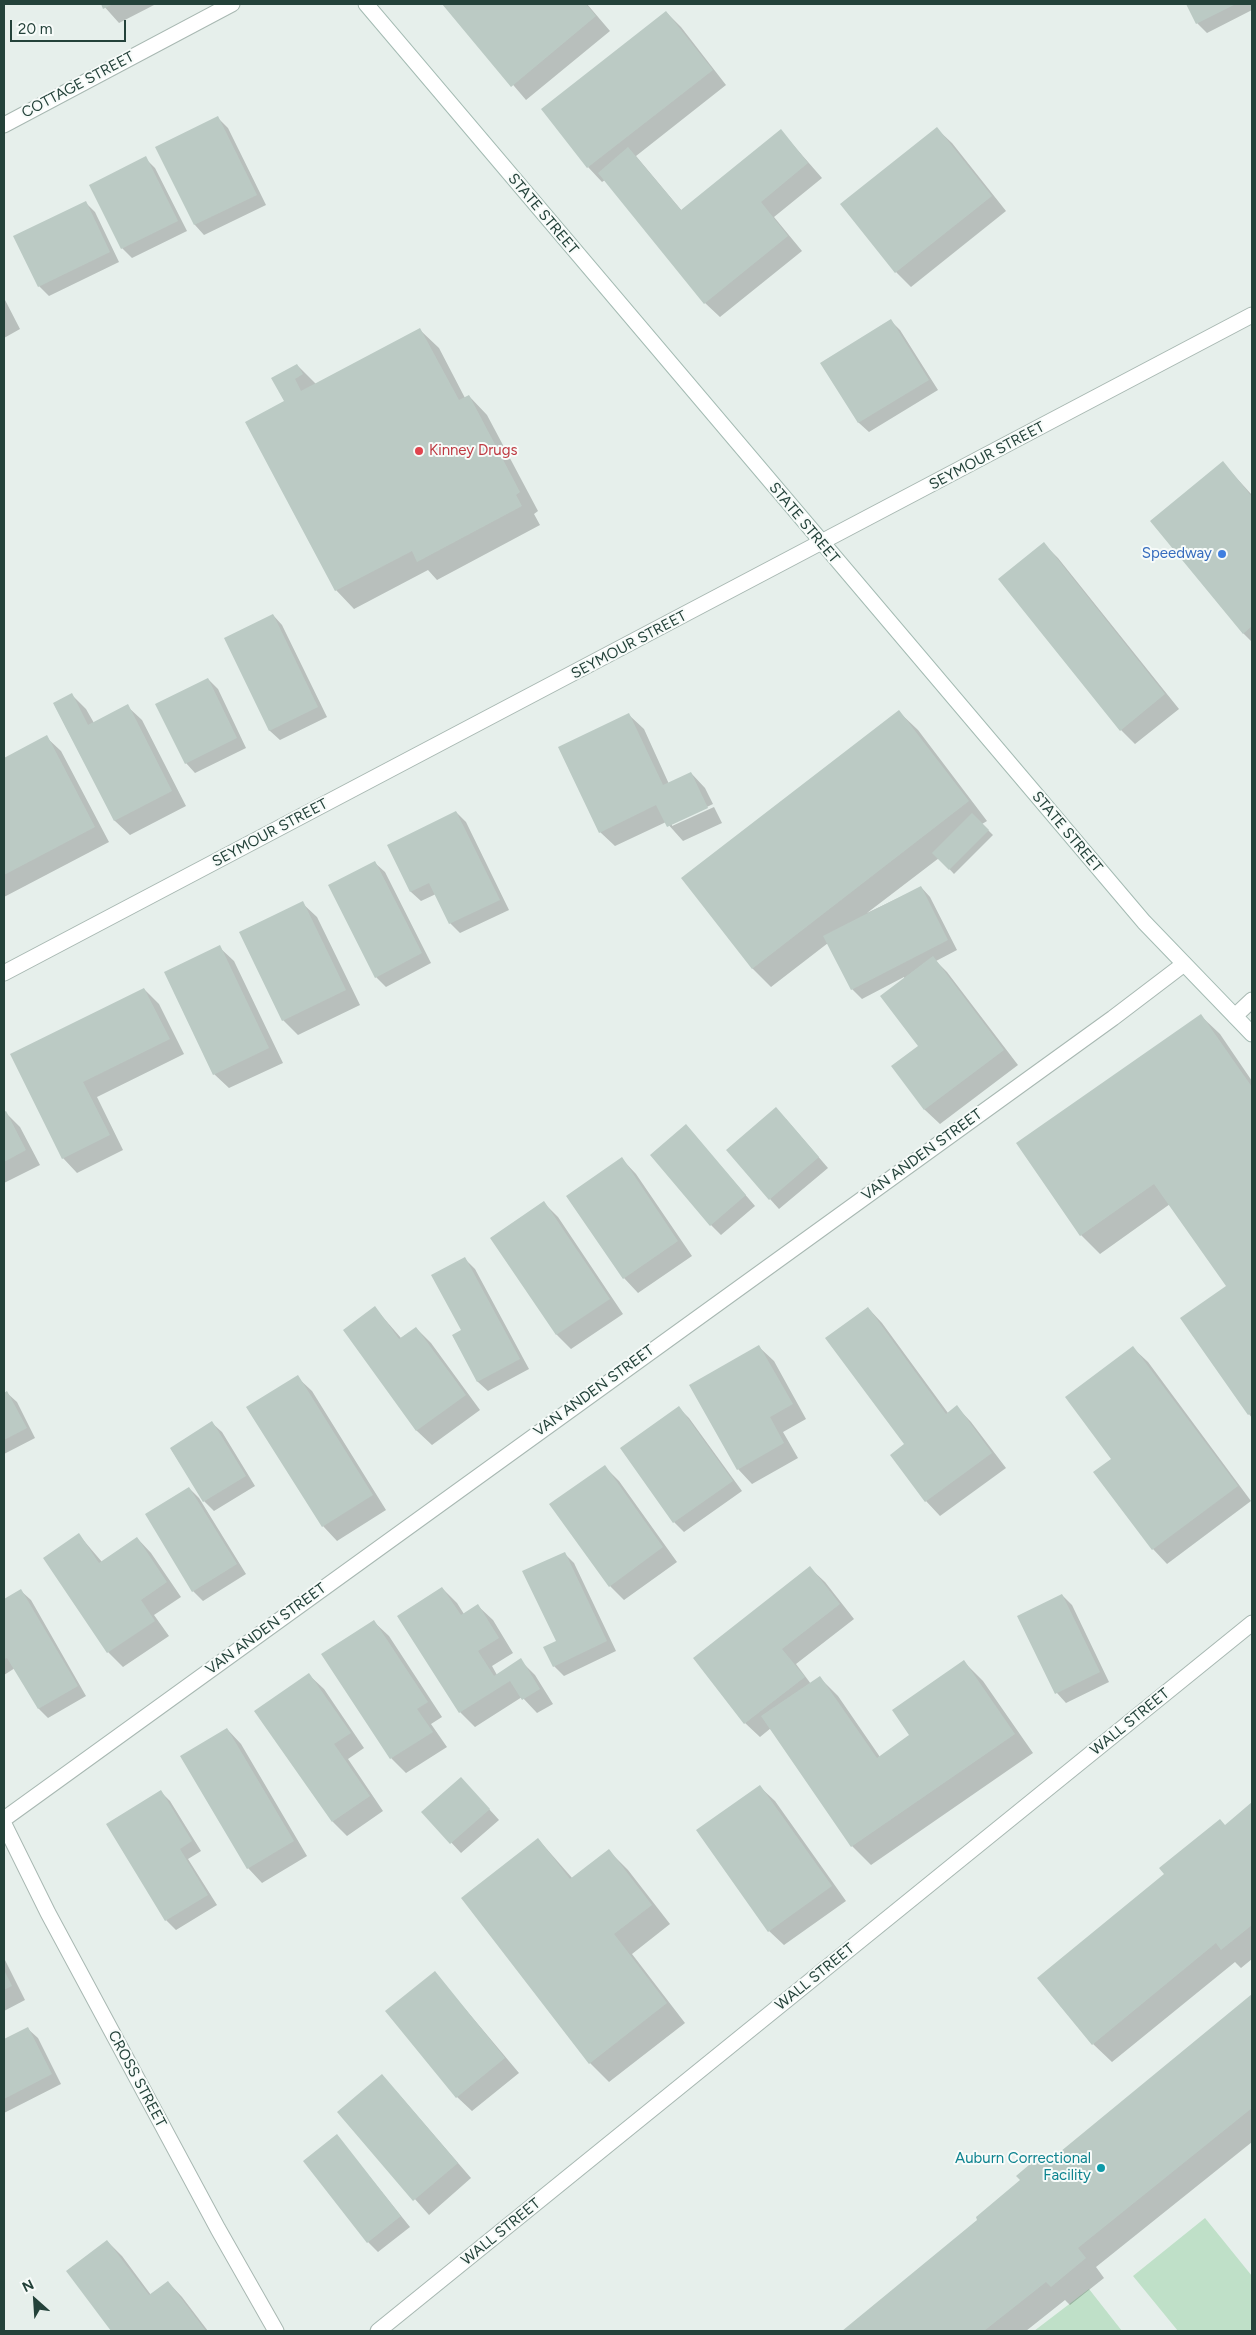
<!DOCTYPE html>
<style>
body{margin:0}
#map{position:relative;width:1256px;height:2335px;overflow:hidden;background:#e6efeb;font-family:Figtree,sans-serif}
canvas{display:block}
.frame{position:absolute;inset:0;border:5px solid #24423a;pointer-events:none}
.north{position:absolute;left:10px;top:2275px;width:50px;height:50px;-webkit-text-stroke:4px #f7fbf9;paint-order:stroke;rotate:334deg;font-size:14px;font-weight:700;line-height:20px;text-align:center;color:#24423a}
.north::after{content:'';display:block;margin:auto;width:18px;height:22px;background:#24423a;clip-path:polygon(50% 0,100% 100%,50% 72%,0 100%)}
.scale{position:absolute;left:10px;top:20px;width:116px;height:22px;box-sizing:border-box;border:2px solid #24423a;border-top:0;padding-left:6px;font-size:15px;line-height:18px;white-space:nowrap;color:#24423a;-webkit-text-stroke:4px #f7fbf9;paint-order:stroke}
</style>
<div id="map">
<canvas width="1256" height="2335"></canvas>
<div class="frame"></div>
<div class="north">N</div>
<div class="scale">20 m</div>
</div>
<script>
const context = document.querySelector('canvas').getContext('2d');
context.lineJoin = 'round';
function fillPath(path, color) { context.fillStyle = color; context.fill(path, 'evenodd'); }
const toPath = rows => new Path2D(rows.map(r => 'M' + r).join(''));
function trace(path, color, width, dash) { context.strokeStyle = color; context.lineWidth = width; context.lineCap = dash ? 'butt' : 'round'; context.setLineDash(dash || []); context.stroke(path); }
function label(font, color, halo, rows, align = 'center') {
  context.font = font + ' Figtree,sans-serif'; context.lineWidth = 4; context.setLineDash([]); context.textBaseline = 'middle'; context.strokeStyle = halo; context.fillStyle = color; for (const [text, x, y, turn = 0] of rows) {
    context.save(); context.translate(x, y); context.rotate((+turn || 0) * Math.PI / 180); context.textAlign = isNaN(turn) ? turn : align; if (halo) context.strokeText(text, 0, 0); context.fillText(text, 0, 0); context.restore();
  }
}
fillPath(toPath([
 [1205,2218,1252,2276,1252,2331,1178,2331,1133,2276],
 [1089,2289,1122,2331,1034,2331]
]), '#bfe0c8');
fillPath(toPath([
 [102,4,156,4,119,23],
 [444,4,587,4,610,31,526,100],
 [1188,4,1252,4,1252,10,1207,33,1197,23],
 [666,12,681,27,726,85,636,156,682,211,781,131,822,178,774,217,802,251,720,317,705,303,605,180,602,182,588,167],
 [218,118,228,128,266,205,204,235,195,225,157,148],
 [937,129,952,143,1006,211,911,287,896,272,842,205],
 [145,158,155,168,187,231,132,258,122,248,91,186],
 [85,202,95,212,119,262,49,296,39,286],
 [4,298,20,329,4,338],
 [891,321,900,330,938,390,869,432,859,423,822,363],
 [420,330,439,348,465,398,469,396,487,415,538,511,534,514,540,525,437,580,428,570,354,609,336,590,285,402,297,365,317,385],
 [1223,463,1252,495,1252,642,1243,633],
 [1044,544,1058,558,1179,709,1135,744,1121,730],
 [273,615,282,625,327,717,280,740,270,731,226,638],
 [208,679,218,689,246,748,195,773,186,763],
 [72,695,86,709,94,723,127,706,142,720,186,806,130,835,115,821,54,704],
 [899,712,918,730,987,821,982,824,993,835,954,874,939,858,867,913,921,887,930,897,957,950,936,961,947,972,1018,1065,940,1124,925,1110,893,1066,920,1046,904,977,862,999,852,989,828,943,771,987,752,968],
 [629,715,644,729,669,784,691,773,705,788,713,804,672,824,672,826,714,807,722,823,683,841,666,822,615,846,600,832],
 [46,737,61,751,109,842,4,897,4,759],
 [456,812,466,822,509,910,460,933,450,923,436,894,421,901,411,892,389,845],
 [375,863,385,872,431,963,386,987,376,977],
 [302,903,317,917,360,1005,298,1035,283,1020],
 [219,947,234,961,283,1063,229,1088,214,1074],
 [144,989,159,1004,184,1054,97,1097,123,1150,77,1173,63,1158,12,1054],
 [1201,1016,1220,1034,1252,1081,1252,1418,1249,1414,1228,1287,1170,1204,1100,1254,1081,1235],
 [6,1113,20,1127,40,1165,4,1183,4,1114],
 [786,1119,828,1168,779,1209,770,1199],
 [695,1136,755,1206,721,1235,711,1225],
 [622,1159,636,1174,692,1256,638,1293,624,1278],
 [544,1203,558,1217,623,1314,571,1349,557,1335,491,1238],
 [465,1259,475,1269,529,1369,488,1391,478,1382,453,1336,463,1330],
 [375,1308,401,1338,416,1328,431,1343,480,1410,432,1445,417,1431,345,1330],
 [868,1308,882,1323,948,1413,957,1407,971,1422,1006,1468,940,1516,926,1501,905,1445],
 [759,1347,774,1361,806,1419,783,1432,798,1458,752,1484,738,1469],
 [1133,1348,1148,1362,1251,1501,1167,1564,1153,1549,1113,1460],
 [297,1377,312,1391,386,1510,337,1541,323,1526],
 [7,1393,17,1402,35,1438,4,1454,4,1394],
 [679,1408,689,1418,742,1491,684,1532,674,1522],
 [212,1423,222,1432,255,1486,214,1511,204,1501,171,1449],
 [605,1467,619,1481,677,1562,624,1600,610,1586],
 [189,1488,199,1498,246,1574,203,1601,193,1591],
 [79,1535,102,1562,137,1538,151,1553,181,1597,154,1615,169,1636,123,1667,108,1652,44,1558],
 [564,1553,574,1563,616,1651,564,1676,554,1666],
 [810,1568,825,1582,854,1619,796,1664,811,1684,820,1678,838,1696,880,1757,910,1735,964,1662,983,1681,1033,1753,871,1865,852,1846,771,1728,760,1737,745,1723],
 [442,1588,457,1603,464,1614,478,1606,493,1620,513,1653,492,1666,497,1675,520,1660,535,1675,553,1704,537,1713,522,1697,475,1727,460,1712],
 [21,1591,31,1600,86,1696,48,1718,39,1709,15,1668,4,1675,4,1601],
 [1062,1595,1072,1605,1109,1682,1066,1703,1057,1693,1019,1616],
 [374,1622,389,1636,442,1717,431,1724,447,1747,406,1773,391,1758,323,1655],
 [309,1675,324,1689,364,1748,348,1759,383,1811,347,1836,333,1822],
 [227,1729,241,1744,307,1856,262,1883,248,1868],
 [760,1787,775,1801,846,1901,784,1945,769,1931],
 [471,1789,499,1820,461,1853,423,1812],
 [161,1792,170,1801,201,1851,188,1859,217,1905,176,1930,166,1920],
 [1252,1804,1252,1959,1241,1968,1235,1962,1112,2062,1093,2044,1225,1826],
 [538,1839,573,1879,609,1851,628,1870,670,1924,632,1954,685,2023,609,2082,590,2063],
 [4,1958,25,2000,4,2011],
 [435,1973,519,2073,472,2111,457,2097],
 [1252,1995,1252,2142,1096,2267,1104,2278,1070,2305,1065,2300,1026,2331,844,2331],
 [28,2029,38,2038,61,2084,4,2113,4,2041],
 [396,2091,471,2178,429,2215,339,2113],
 [337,2136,410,2227,378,2252,368,2242],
 [107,2241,122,2256,151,2295,168,2282,182,2297,208,2331,112,2331,67,2271]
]), '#0003');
fillPath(toPath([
 [101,4,113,4,103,9],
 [442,4,586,4,596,16,511,87],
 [1186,4,1236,4,1196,24],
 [666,11,713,70,587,168,541,109],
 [218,116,257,195,194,225,155,147],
 [937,127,992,196,895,273,840,204],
 [781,129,808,163,761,202,788,236,704,304,598,173,628,147,681,210],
 [146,156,178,221,121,249,89,185],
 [86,201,110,252,38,287,13,236],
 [891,319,929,380,858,423,820,363],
 [420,328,459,400,469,395,520,492,516,495,522,506,417,562,412,551,335,591,245,422,284,401,271,378,297,364,303,374,295,379,301,391],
 [1223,461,1252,497,1252,626,1243,634,1150,521],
 [1044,542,1165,694,1120,731,998,579],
 [273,614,318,707,269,731,224,638],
 [208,678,237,738,185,764,155,704],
 [72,693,88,725,128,704,172,791,114,821,53,703],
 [899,710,969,801,752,969,681,878],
 [629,713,663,785,691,772,708,808,667,827,656,805,599,833,558,747],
 [47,735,95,827,4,875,4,758],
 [456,811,500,900,449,924,429,883,410,892,387,845],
 [972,813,989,830,949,870,932,853],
 [375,861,422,953,375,978,328,885],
 [921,886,948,940,851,990,823,936],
 [303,901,346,990,282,1021,239,932],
 [220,945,269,1048,213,1075,164,972],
 [933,956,1004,1050,924,1110,891,1066,918,1046,880,996],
 [144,988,170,1039,83,1082,110,1135,62,1159,10,1054],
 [1201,1014,1252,1087,1252,1412,1248,1415,1180,1318,1226,1286,1154,1184,1080,1236,1016,1143],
 [776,1107,819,1157,769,1200,726,1150],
 [6,1111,26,1150,4,1162,4,1112],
 [686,1124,746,1195,710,1226,650,1155],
 [622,1157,678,1241,623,1279,566,1196],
 [544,1201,610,1299,556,1335,490,1238],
 [465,1257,520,1359,477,1382,452,1335,461,1330,431,1275],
 [375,1306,399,1339,416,1327,466,1395,416,1431,343,1330],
 [868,1307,946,1414,957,1405,992,1453,925,1502,890,1455,904,1444,825,1338],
 [759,1345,793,1404,770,1417,784,1443,737,1470,689,1385],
 [1133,1346,1238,1486,1152,1550,1093,1472,1111,1459,1065,1397],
 [298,1375,373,1495,322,1527,246,1407],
 [7,1391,27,1428,4,1440,4,1393],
 [679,1406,733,1481,673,1523,620,1448],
 [212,1421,246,1476,203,1502,170,1448],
 [605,1465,663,1547,609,1587,549,1504],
 [189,1487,237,1564,192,1592,145,1514],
 [79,1533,99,1563,137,1537,167,1582,141,1600,155,1621,107,1653,43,1558],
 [565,1552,607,1641,553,1667,543,1647,556,1641,522,1571],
 [810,1566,840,1604,782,1649,805,1677,744,1724,693,1658],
 [442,1587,461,1615,478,1604,499,1638,478,1651,494,1676,521,1658,540,1689,522,1700,510,1681,459,1713,397,1616],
 [21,1589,78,1686,38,1709,7,1658,4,1659,4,1599],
 [1062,1594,1100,1672,1055,1694,1017,1616],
 [374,1620,428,1702,417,1709,433,1732,390,1759,321,1654],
 [964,1660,1015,1734,851,1847,761,1716,820,1676,877,1758,909,1735,892,1710],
 [309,1673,351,1733,334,1744,370,1796,332,1822,254,1711],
 [227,1728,294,1841,247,1869,180,1756],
 [461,1777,490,1809,450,1844,421,1812],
 [760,1785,832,1886,768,1932,696,1830],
 [161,1790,192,1841,180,1849,208,1895,165,1921,106,1824],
 [1252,1802,1252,1925,1221,1950,1216,1943,1092,2045,1037,1978,1164,1874,1159,1868,1220,1819,1225,1825],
 [538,1838,570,1879,609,1849,652,1905,614,1934,667,2003,589,2064,461,1898],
 [4,1970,12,1986,4,1990],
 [435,1971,505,2058,456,2098,385,2011],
 [1252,1994,1252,2108,1078,2248,1086,2258,1051,2287,1046,2282,984,2331,842,2331,977,2220,976,2217,1020,2180,1016,2176,1043,2153,1049,2161],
 [28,2027,52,2074,4,2099,4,2039],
 [382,2074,458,2163,413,2201,337,2112],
 [337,2134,401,2216,367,2243,303,2161],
 [107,2240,149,2295,168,2281,206,2331,111,2331,66,2271]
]), '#bbcac4');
const minor = toPath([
 [4,125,232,4],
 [4,973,1252,315],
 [1235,1016,1252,1000],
 [4,1819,1113,1018,1184,964],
 [4,1824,48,1913,218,2229,276,2331],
 [378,2331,1252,1623]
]);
const secondary = toPath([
 [366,4,1144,922,1252,1034]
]);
trace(minor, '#a8b8b2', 17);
trace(secondary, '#a4bbb3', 17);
trace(minor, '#fff', 15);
trace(secondary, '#fff', 15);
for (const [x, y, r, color] of [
 [419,451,5,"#e0444e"],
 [1222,554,5,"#3f7fe0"],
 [1101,2168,5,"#0f9aa8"]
]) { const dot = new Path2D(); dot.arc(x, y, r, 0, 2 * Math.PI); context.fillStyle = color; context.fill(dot); trace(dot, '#f7fbf9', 2); }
label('15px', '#24423a', '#f7fbf9', [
 ["COTTAGE STREET",78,85,-28],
 ["STATE STREET",543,214,50],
 ["SEYMOUR STREET",987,456,-28],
 ["STATE STREET",804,523,50],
 ["SEYMOUR STREET",629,645,-28],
 ["STATE STREET",1067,832,50],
 ["SEYMOUR STREET",270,833,-28],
 ["VAN ANDEN STREET",922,1155,-36],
 ["VAN ANDEN STREET",594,1391,-36],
 ["VAN ANDEN STREET",266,1629,-36],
 ["WALL STREET",1130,1722,-39],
 ["WALL STREET",815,1977,-39],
 ["CROSS STREET",137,2079,62],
 ["WALL STREET",501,2232,-39]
]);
label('15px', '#be3a42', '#f7fbf9', [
 ["Kinney Drugs",429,451]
], 'left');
label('15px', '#366cbe', '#f7fbf9', [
 ["Speedway",1212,554]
], 'right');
label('15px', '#0d838f', '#f7fbf9', [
 ["Auburn Correctional",1091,2159],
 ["Facility",1091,2176]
], 'right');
</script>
